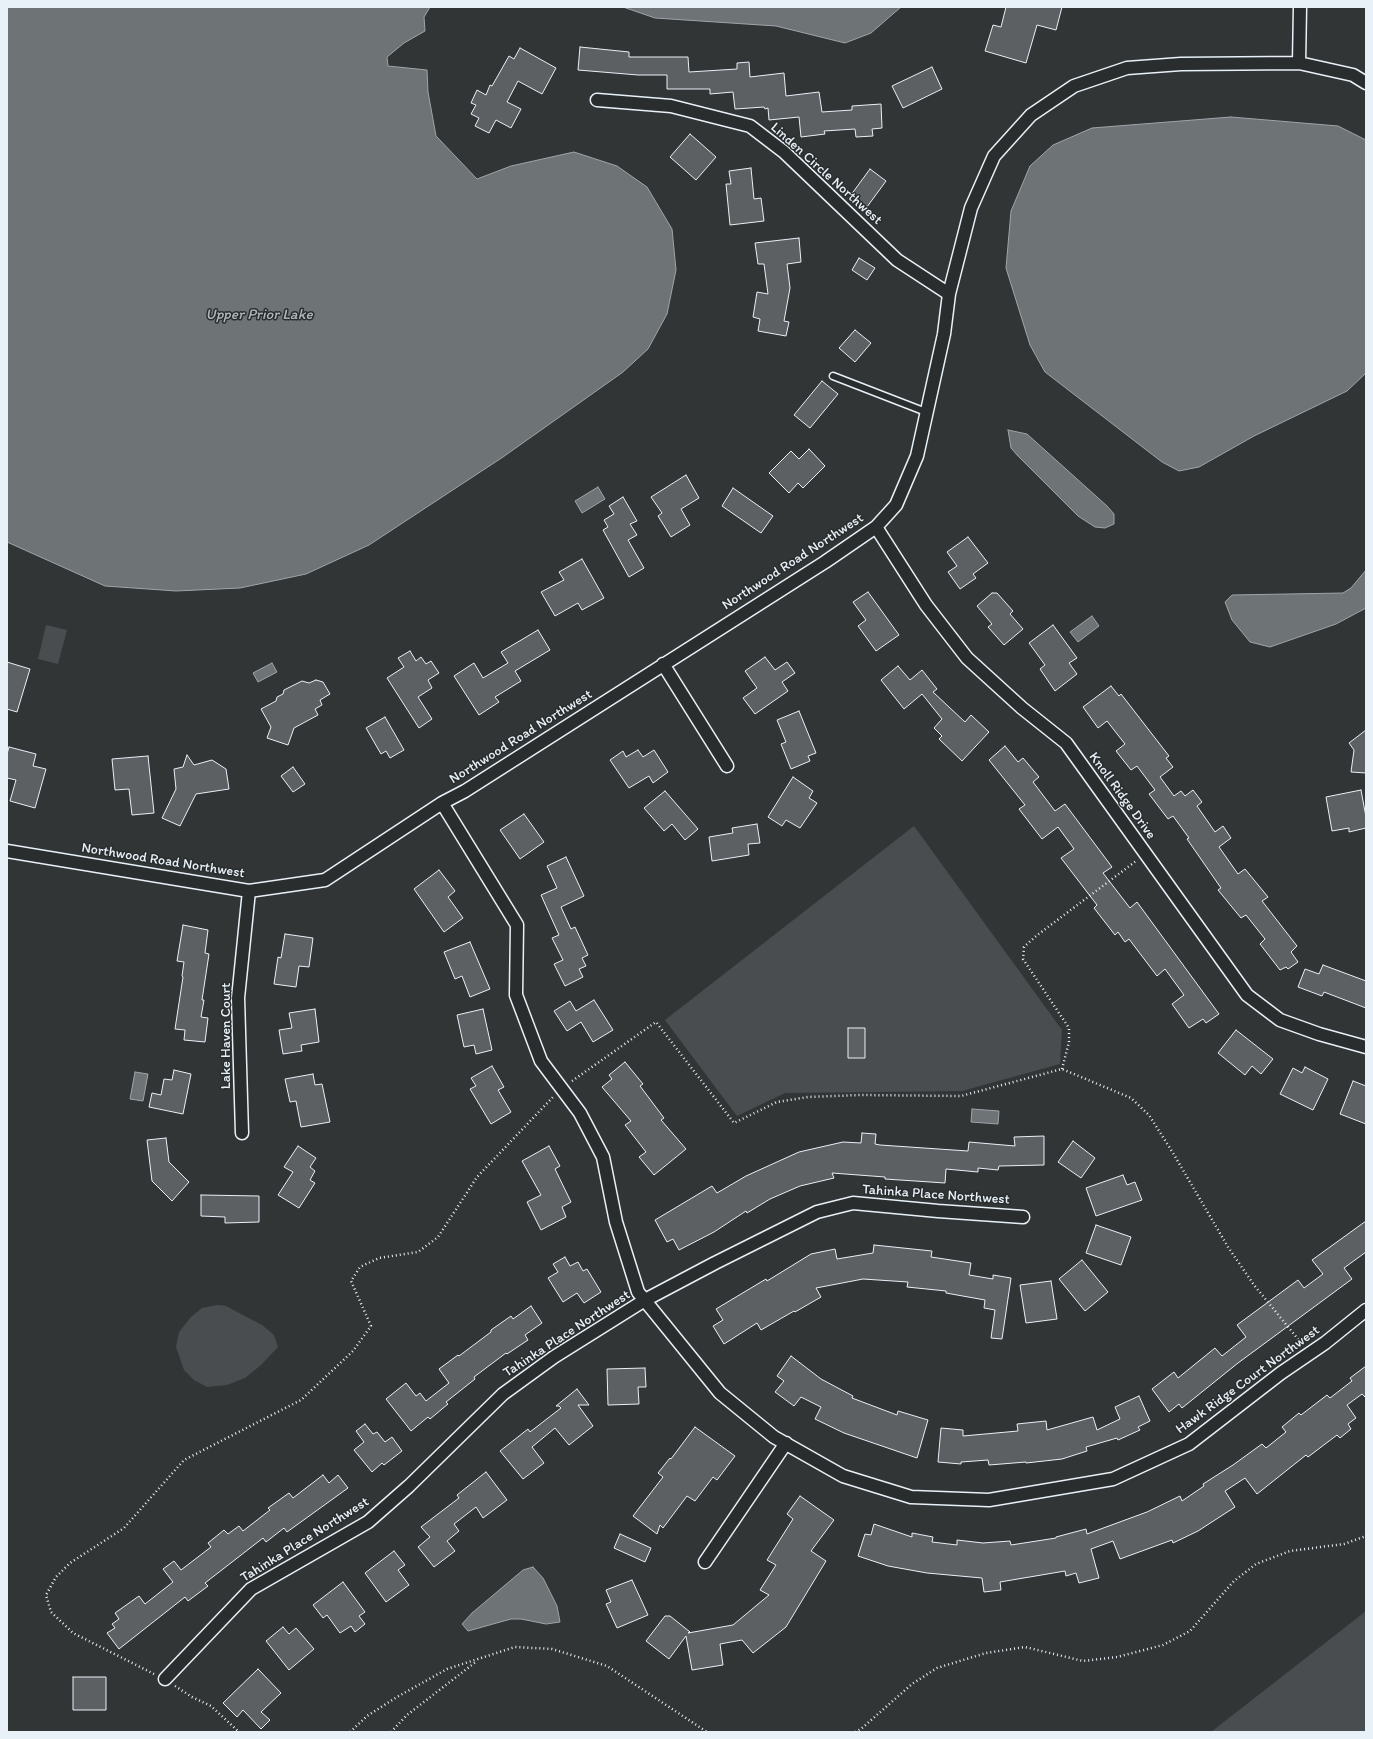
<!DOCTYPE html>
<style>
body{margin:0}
#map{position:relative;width:1373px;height:1739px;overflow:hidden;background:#323536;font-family:Itim,sans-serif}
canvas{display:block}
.frame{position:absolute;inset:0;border:8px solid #e8f1f8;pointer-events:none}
</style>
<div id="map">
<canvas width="1373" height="1739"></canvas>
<div class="frame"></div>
</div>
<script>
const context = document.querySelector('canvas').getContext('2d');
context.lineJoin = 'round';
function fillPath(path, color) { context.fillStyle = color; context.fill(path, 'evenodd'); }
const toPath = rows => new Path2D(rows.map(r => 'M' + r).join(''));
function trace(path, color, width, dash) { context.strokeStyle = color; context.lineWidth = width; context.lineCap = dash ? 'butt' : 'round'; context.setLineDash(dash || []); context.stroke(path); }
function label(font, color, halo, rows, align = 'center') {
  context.font = font + ' Itim,sans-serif'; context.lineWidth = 3; context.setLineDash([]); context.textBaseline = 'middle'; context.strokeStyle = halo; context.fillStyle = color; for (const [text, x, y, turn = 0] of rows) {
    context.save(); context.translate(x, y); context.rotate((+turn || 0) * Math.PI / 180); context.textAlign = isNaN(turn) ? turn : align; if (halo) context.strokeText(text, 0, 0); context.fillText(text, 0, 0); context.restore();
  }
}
fillPath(toPath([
 [46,625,67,630,58,664,38,659],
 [914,826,1062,1030,1060,1064,962,1091,785,1093,737,1116,665,1020],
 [217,1305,226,1306,262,1325,274,1335,278,1347,261,1365,245,1378,227,1385,207,1387,194,1380,184,1370,176,1347,179,1332,191,1317,202,1308],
 [1366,1611,1366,1732,1211,1732]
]), '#494d4f');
const water = toPath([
 [7,7,430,7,424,17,425,31,404,43,387,57,388,66,427,70,428,92,436,136,477,179,511,166,574,152,617,166,647,187,672,229,676,270,667,314,648,349,623,372,503,457,369,545,306,574,240,588,176,591,105,586,7,542,7,7],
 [623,7,901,7,871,33,845,43,776,26,655,18,623,7],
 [1231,117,1338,126,1366,140,1366,373,1347,391,1254,436,1199,467,1179,471,1162,462,1045,372,1030,345,1006,268,1011,211,1030,166,1053,145,1092,128,1231,117],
 [1008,430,1027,434,1107,506,1114,514,1114,524,1105,528,1095,527,1078,516,1018,456,1011,448,1008,430],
 [598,487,605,499,582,513,575,501,598,487],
 [1366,570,1366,608,1336,624,1270,647,1250,642,1232,620,1225,602,1232,595,1343,593,1351,588,1366,570],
 [1092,616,1099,626,1078,642,1070,632,1092,616],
 [272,663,277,672,258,682,253,673,272,663],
 [135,1072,148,1074,143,1101,130,1099,135,1072],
 [972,1109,999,1111,998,1124,971,1122,972,1109],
 [533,1567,543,1578,557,1606,560,1622,546,1624,521,1619,511,1619,468,1631,462,1624,472,1613,523,1570,533,1567]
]);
fillPath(water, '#6e7376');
trace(water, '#9fa5aa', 1);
const building = toPath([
 [1006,7,1062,7,1056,30,1037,25,1026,63,985,51,993,25,1001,27,1006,7],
 [580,47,629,52,629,57,688,57,689,72,737,69,737,63,749,62,750,77,784,73,786,96,819,92,822,112,852,110,852,106,881,104,882,128,872,129,873,136,856,137,855,129,824,131,825,134,801,137,799,117,769,120,768,108,765,109,764,107,735,109,733,92,710,94,710,89,667,89,667,75,638,75,578,70,580,47],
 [520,48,556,68,542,94,518,81,507,102,521,109,511,128,496,120,489,133,475,126,479,118,471,114,476,105,471,103,477,90,486,95,490,85,492,86,509,56,514,59,520,48],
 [932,67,942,89,903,108,892,86,932,67],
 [690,134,716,157,696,180,670,157,690,134],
 [751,168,754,199,761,198,764,221,730,225,726,184,731,184,729,171,751,168],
 [870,169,886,181,864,211,848,199,870,169],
 [799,238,801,262,787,264,790,288,784,321,789,322,786,336,758,331,760,319,753,317,757,292,768,294,764,264,758,264,755,243,799,238],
 [859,258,875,268,867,280,852,270,859,258],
 [855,330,871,343,855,362,839,348,855,330],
 [822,381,838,394,810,428,794,415,822,381],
 [809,449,825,466,803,488,798,483,789,493,769,473,791,451,799,459,809,449],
 [686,475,699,498,681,509,690,525,671,537,658,516,662,513,651,497,686,475],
 [733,488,773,516,761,533,722,506,733,488],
 [623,497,637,521,630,524,637,535,628,540,644,568,629,577,603,530,608,527,604,520,614,514,609,506,623,497],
 [968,537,988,563,973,574,976,578,960,589,948,572,957,566,947,552,968,537],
 [582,559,604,598,582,610,578,603,555,616,541,592,564,580,559,572,582,559],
 [868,592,899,635,876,651,858,626,866,620,853,602,868,592],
 [992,593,997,593,1013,611,1010,614,1023,629,1004,645,988,627,992,624,977,606,992,593],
 [1053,625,1077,658,1069,663,1077,674,1055,691,1040,669,1045,665,1029,643,1053,625],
 [538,630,550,650,515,671,521,681,495,697,499,702,479,715,454,676,474,663,483,678,508,663,501,652,538,630],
 [410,651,416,661,421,657,426,664,431,661,439,673,428,680,432,688,418,697,432,719,419,728,387,678,404,667,398,658,410,651],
 [765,657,775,670,787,662,795,673,782,682,788,691,755,714,743,698,757,688,745,671,765,657],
 [7,662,30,669,17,712,7,709,7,662],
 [898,666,910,680,922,670,937,689,933,692,965,722,971,715,989,732,962,761,939,739,942,736,934,728,942,719,922,694,904,709,881,680,898,666],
 [316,680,323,682,330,694,320,700,322,705,315,709,318,715,294,728,288,745,267,738,271,727,261,709,276,701,277,697,283,694,284,690,302,681,309,683,316,680],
 [1111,686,1119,696,1121,694,1169,756,1166,758,1173,767,1160,777,1174,796,1181,791,1185,796,1193,790,1202,802,1197,806,1215,832,1223,826,1231,838,1219,847,1238,874,1245,869,1268,897,1262,901,1297,946,1291,952,1298,962,1288,969,1286,967,1280,970,1260,944,1265,939,1246,915,1241,918,1218,890,1221,888,1187,839,1189,838,1173,816,1168,819,1149,794,1155,790,1137,766,1131,770,1116,751,1125,744,1107,721,1098,728,1083,707,1111,686],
 [799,711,816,753,808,756,810,761,791,769,781,744,786,742,777,720,799,711],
 [385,717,404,750,390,758,386,751,381,754,366,728,385,717],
 [1366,730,1366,773,1351,772,1354,750,1349,743,1366,730],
 [1005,746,1018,762,1023,758,1039,777,1033,782,1055,811,1065,804,1112,867,1103,873,1130,908,1137,902,1219,1014,1206,1023,1203,1019,1189,1028,1172,1004,1184,995,1165,969,1157,976,1129,939,1125,942,1118,932,1115,935,1094,908,1097,905,1061,858,1074,849,1072,846,1058,827,1042,839,1019,809,1025,805,989,760,1005,746],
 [9,747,36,754,33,766,46,769,35,808,10,801,16,780,7,778,7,754,9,747],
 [638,750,643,757,654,750,668,772,653,783,649,776,629,788,610,760,623,751,626,757,638,750],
 [187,755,194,765,212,760,226,769,229,789,196,794,180,826,162,818,176,789,174,769,183,767,187,755],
 [148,756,154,813,132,815,129,789,115,790,112,759,148,756],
 [293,767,305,784,293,792,281,776,293,767],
 [793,777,813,791,809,798,817,803,800,828,786,820,782,826,768,817,793,777],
 [1361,790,1366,817,1366,828,1349,832,1349,828,1332,831,1326,797,1361,790],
 [665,791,698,829,685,840,672,824,664,831,644,808,665,791],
 [524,814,544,842,520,859,500,830,524,814],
 [757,824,760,843,748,844,749,855,712,861,709,837,733,833,732,828,757,824],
 [566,857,584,896,561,907,571,929,575,927,588,955,582,958,586,966,579,969,583,977,565,986,554,964,563,960,552,938,559,935,541,895,557,888,547,866,566,857],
 [439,870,455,891,448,897,463,918,444,932,414,889,439,870],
 [183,925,208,930,205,953,209,954,202,1000,204,1000,201,1017,208,1018,205,1042,184,1040,185,1030,175,1029,183,977,182,976,184,962,177,961,183,925],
 [285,934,313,938,309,967,299,966,296,987,274,984,278,957,281,958,285,934],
 [470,942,490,989,470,997,462,976,455,979,444,952,470,942],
 [1323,965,1366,981,1366,1008,1324,992,1322,996,1298,987,1305,969,1319,974,1323,965],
 [594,1000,613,1030,593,1042,581,1022,567,1031,554,1011,570,1001,576,1011,594,1000],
 [315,1009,319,1042,301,1045,302,1051,283,1054,279,1030,292,1028,289,1013,315,1009],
 [483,1009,492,1050,476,1054,474,1045,464,1047,457,1015,483,1009],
 [848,1028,865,1028,865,1058,848,1058,848,1028],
 [1236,1030,1273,1059,1261,1074,1252,1066,1245,1075,1218,1053,1236,1030],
 [625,1062,643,1084,640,1086,664,1118,661,1120,686,1149,654,1175,639,1157,646,1152,625,1125,631,1121,602,1087,612,1079,609,1075,625,1062],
 [492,1066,504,1087,498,1090,511,1112,491,1124,470,1089,476,1086,471,1078,492,1066],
 [1305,1067,1328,1079,1313,1110,1280,1094,1293,1068,1302,1073,1305,1067],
 [174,1070,191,1074,183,1114,149,1107,152,1093,161,1095,164,1079,172,1080,174,1070],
 [313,1074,315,1085,322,1084,330,1122,301,1127,296,1101,290,1102,285,1079,313,1074],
 [1353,1081,1366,1086,1366,1124,1340,1114,1353,1081],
 [862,1133,876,1134,875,1144,880,1145,968,1151,969,1142,1015,1146,1014,1137,1044,1136,1044,1165,999,1166,998,1170,978,1168,978,1172,946,1169,945,1183,885,1179,885,1177,832,1173,834,1178,800,1186,770,1199,747,1213,746,1211,714,1232,679,1250,673,1239,667,1242,655,1220,712,1186,717,1193,746,1176,799,1152,843,1142,861,1143,862,1133],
 [166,1138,169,1162,189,1182,172,1201,152,1181,147,1140,166,1138],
 [1073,1141,1095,1158,1081,1178,1058,1162,1073,1141],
 [298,1146,316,1158,310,1167,315,1171,310,1180,315,1183,299,1208,278,1195,293,1172,284,1167,298,1146],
 [549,1146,560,1166,555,1169,571,1202,562,1207,566,1217,541,1230,527,1202,541,1195,522,1161,549,1146],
 [1123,1175,1127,1185,1135,1182,1142,1200,1096,1216,1086,1188,1123,1175],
 [201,1195,259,1196,259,1222,225,1223,225,1217,201,1216,201,1195],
 [1366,1221,1366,1252,1344,1268,1352,1279,1238,1363,1182,1408,1179,1404,1169,1412,1152,1389,1174,1372,1178,1378,1215,1348,1222,1356,1246,1337,1237,1325,1298,1280,1304,1288,1323,1274,1312,1260,1366,1221],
 [1096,1225,1131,1237,1121,1265,1086,1253,1096,1225],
 [874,1245,932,1251,931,1257,971,1263,969,1275,993,1279,993,1275,1011,1278,1002,1339,991,1338,995,1310,984,1308,985,1300,946,1293,946,1291,907,1287,908,1282,863,1279,816,1288,821,1297,795,1312,794,1311,761,1330,757,1323,724,1344,713,1326,723,1320,716,1309,766,1279,767,1281,811,1254,835,1249,837,1259,873,1253,874,1245],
 [565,1257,570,1266,578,1262,583,1271,587,1269,601,1292,584,1303,577,1293,563,1302,548,1278,558,1272,553,1264,565,1257],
 [1082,1260,1108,1292,1085,1311,1059,1279,1082,1260],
 [1051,1281,1057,1319,1026,1323,1020,1285,1051,1281],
 [531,1306,542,1323,525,1335,528,1340,507,1354,506,1353,474,1377,475,1379,446,1402,448,1404,430,1419,428,1417,411,1431,386,1399,406,1383,416,1396,420,1393,426,1401,449,1383,439,1369,458,1355,459,1356,491,1332,491,1330,511,1316,513,1319,531,1306],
 [791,1356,821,1379,853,1396,852,1398,897,1415,898,1411,928,1420,917,1458,844,1433,815,1419,821,1407,801,1397,794,1406,775,1392,784,1381,777,1376,791,1356],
 [1366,1366,1366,1398,1362,1394,1347,1405,1356,1418,1348,1424,1351,1429,1340,1438,1337,1435,1308,1457,1306,1455,1257,1494,1245,1478,1225,1491,1235,1507,1198,1531,1173,1543,1172,1540,1120,1559,1113,1541,1091,1549,1099,1578,1079,1583,1076,1573,1066,1576,1065,1571,1000,1582,1001,1590,984,1592,982,1578,927,1573,888,1566,858,1556,865,1534,871,1535,874,1524,912,1537,912,1533,933,1537,932,1542,957,1545,957,1540,983,1543,1010,1541,1011,1545,1056,1538,1056,1537,1086,1529,1087,1534,1147,1512,1180,1496,1182,1501,1204,1486,1203,1484,1233,1465,1262,1444,1266,1448,1286,1432,1282,1427,1299,1413,1301,1415,1327,1395,1330,1398,1352,1381,1350,1378,1366,1366],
 [645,1368,646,1387,638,1387,639,1404,608,1405,607,1369,645,1368],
 [577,1389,589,1405,578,1405,593,1426,569,1445,555,1428,532,1447,544,1463,523,1479,500,1451,528,1429,530,1432,561,1408,559,1406,556,1406,577,1389],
 [1139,1396,1150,1421,1138,1427,1140,1430,1118,1440,1117,1438,1086,1447,1087,1451,1062,1459,1026,1463,1026,1462,989,1465,988,1460,961,1462,961,1464,938,1462,941,1428,963,1430,963,1436,1018,1431,1017,1424,1046,1421,1047,1430,1093,1417,1097,1430,1120,1419,1115,1407,1139,1396],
 [365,1424,373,1434,377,1432,385,1442,392,1437,402,1451,384,1465,382,1463,372,1472,354,1450,364,1442,356,1431,365,1424],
 [695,1427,735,1456,717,1480,713,1477,695,1501,687,1496,663,1528,660,1525,657,1534,633,1516,663,1477,658,1473,670,1458,671,1459,695,1427],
 [486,1472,507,1500,483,1518,476,1507,454,1524,459,1531,447,1541,455,1551,434,1567,418,1547,430,1537,421,1527,459,1498,457,1495,486,1472],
 [323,1475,329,1483,338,1475,348,1488,287,1532,284,1528,266,1542,263,1538,205,1583,208,1586,188,1601,185,1597,119,1649,107,1633,115,1628,112,1624,119,1619,115,1613,139,1596,145,1604,173,1582,163,1569,174,1561,181,1570,211,1547,208,1543,224,1530,228,1534,239,1526,243,1531,270,1510,268,1508,289,1493,293,1498,323,1475],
 [800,1496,834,1520,811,1551,826,1561,786,1627,753,1653,742,1640,720,1644,723,1665,692,1670,686,1636,669,1659,646,1641,665,1616,670,1616,690,1632,688,1633,733,1625,769,1595,760,1590,776,1565,767,1560,793,1519,787,1514,800,1496],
 [620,1534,651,1548,645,1562,614,1548,620,1534],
 [394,1551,405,1565,398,1570,409,1585,386,1602,365,1573,394,1551],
 [632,1580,648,1615,617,1628,606,1604,611,1602,606,1590,632,1580],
 [343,1582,365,1612,359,1616,365,1624,355,1632,351,1626,340,1633,327,1615,323,1618,313,1605,343,1582],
 [283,1627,289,1634,296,1628,314,1649,289,1670,266,1641,283,1627],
 [258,1669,281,1693,261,1712,270,1720,261,1729,243,1710,237,1717,223,1703,258,1669],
 [73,1677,106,1677,106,1710,73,1710,73,1677]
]);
fillPath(building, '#5c6063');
trace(building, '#e8f1f8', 1);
const service = toPath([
 [833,376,926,412]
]);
const minor = toPath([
 [1299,63,1300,7],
 [597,100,671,106,750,126,784,152,897,260,949,294],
 [876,527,926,605,967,658,1022,708,1066,743,1247,995,1280,1020,1319,1034,1366,1047],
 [663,664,727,766],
 [442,803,517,925,516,995,541,1061,580,1113,603,1157,616,1222,638,1292,720,1393,774,1437,843,1476,911,1497,989,1500,1113,1479,1189,1444,1281,1373,1325,1343,1366,1310],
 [7,851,249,891,325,880,442,803,465,791,825,562,876,527,896,505,917,456,944,334,949,294,971,208,994,156,1031,115,1074,86,1127,68,1181,64,1299,63,1353,75,1366,83],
 [242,1133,238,998,249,891],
 [705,1562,786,1443],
 [165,1679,251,1589,368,1522,409,1486,503,1394,554,1357,645,1300,715,1263,817,1212,853,1203,938,1211,1023,1217]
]);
trace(service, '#e8f1f8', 9);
trace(minor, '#e8f1f8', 15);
trace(toPath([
 [1062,1069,1069,1042,1069,1028,1023,959,1024,947,1036,936,1136,861],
 [572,1081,656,1022,734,1123,777,1102,808,1097,860,1095,961,1096,1062,1069,1131,1098,1149,1115,1173,1153,1228,1247,1254,1285,1302,1344],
 [154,1674,73,1633,51,1612,46,1595,56,1577,70,1563,124,1528,184,1460,301,1400,353,1351,371,1326,351,1281,360,1267,379,1258,418,1252,438,1237,477,1177,553,1097],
 [175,1686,192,1697,211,1706,239,1732],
 [350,1732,367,1716,397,1697,447,1669,515,1647,552,1649,607,1666,707,1732],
 [391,1732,407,1715,477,1661],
 [855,1732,861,1729,912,1684,937,1668,986,1653,1025,1647,1083,1661,1117,1657,1163,1645,1190,1631,1234,1581,1256,1564,1290,1551,1344,1544,1366,1536]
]), '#e8f1f8', 2.5, [1, 3]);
trace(service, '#2a2d2e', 6);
trace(minor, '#2a2d2e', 12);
label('14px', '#e8f1f8', '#2a2d2e', [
 ["Linden Circle Northwest",826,174,42],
 ["Northwood Road Northwest",793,562,-33],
 ["Northwood Road Northwest",521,737,-32],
 ["Knoll Ridge Drive",1122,796,54],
 ["Northwood Road Northwest",163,861,9],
 ["Lake Haven Court",226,1036,-90],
 ["Tahinka Place Northwest",936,1195,4],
 ["Tahinka Place Northwest",567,1334,-33],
 ["Hawk Ridge Court Northwest",1248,1380,-36],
 ["Tahinka Place Northwest",305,1540,-32]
]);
label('italic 15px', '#b1b8be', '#2a2d2e', [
 ["Upper Prior Lake",259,315]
]);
</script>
